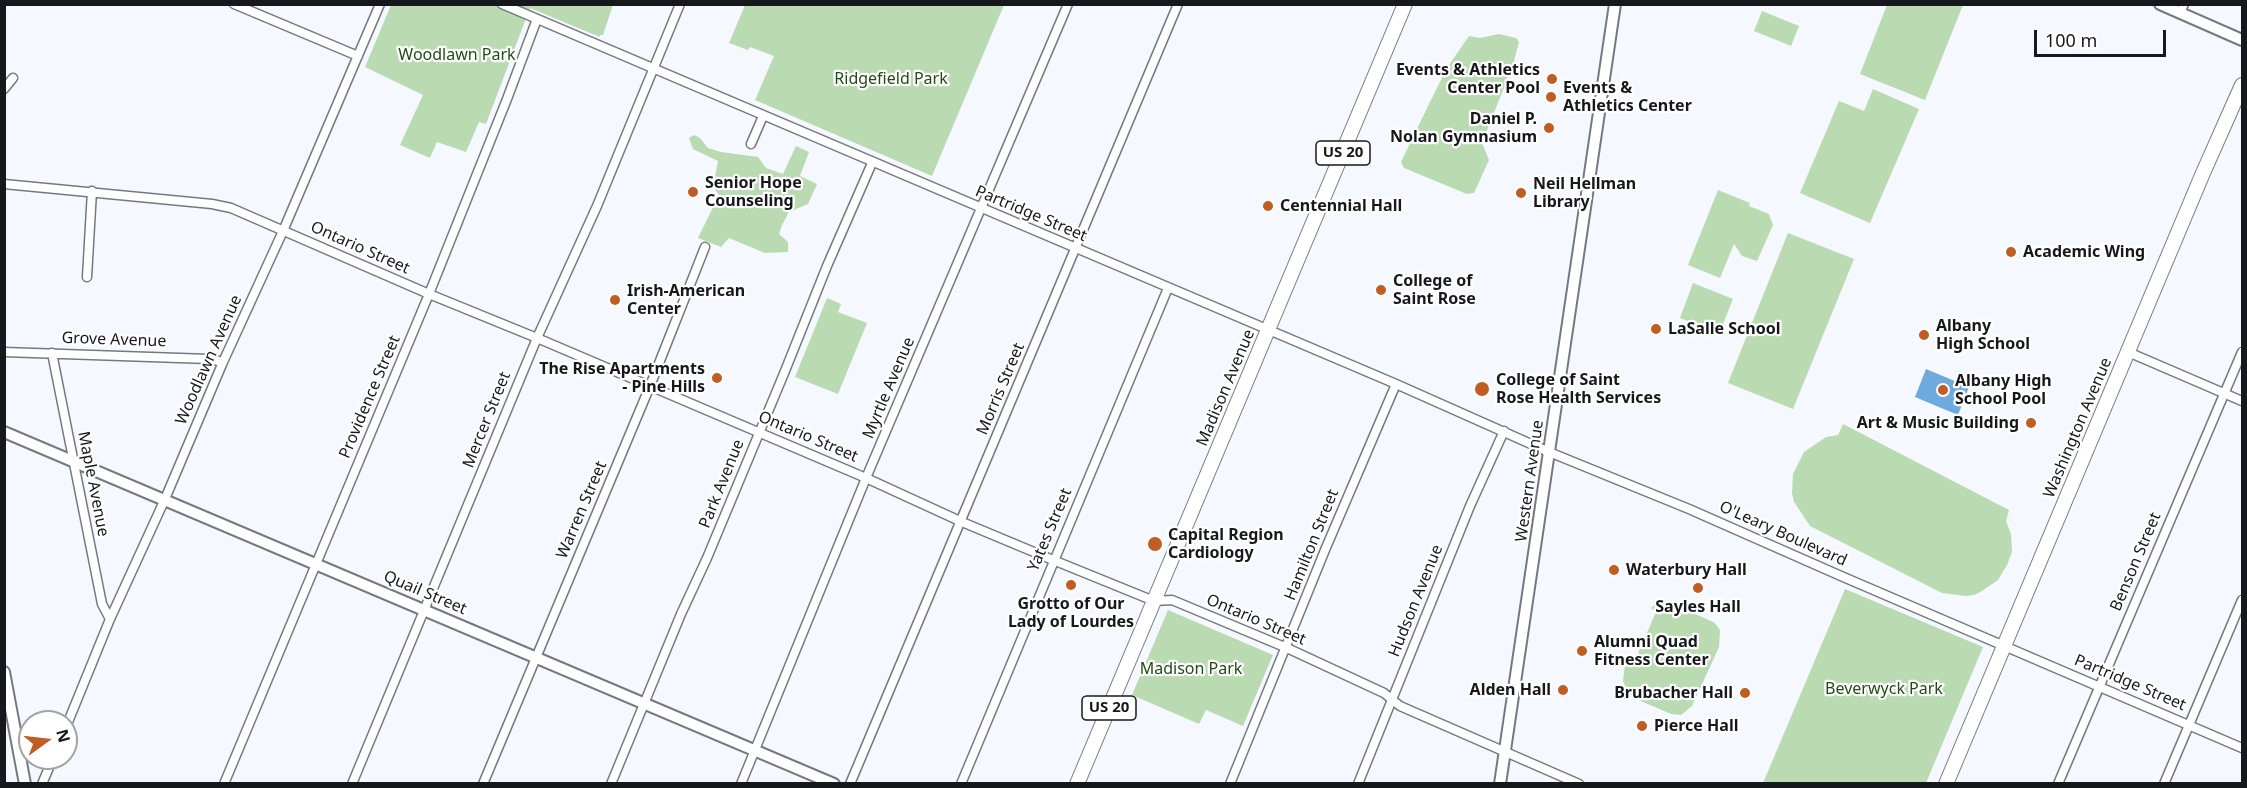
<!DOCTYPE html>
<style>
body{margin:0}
#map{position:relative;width:2247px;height:788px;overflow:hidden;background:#f5f8fe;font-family:"Noto Sans",sans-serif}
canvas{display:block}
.frame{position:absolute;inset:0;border:6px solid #16181b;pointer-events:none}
.north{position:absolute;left:18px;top:710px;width:60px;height:60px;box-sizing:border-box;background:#fff;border:2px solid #a2a3a4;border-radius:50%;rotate:75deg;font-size:16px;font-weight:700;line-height:24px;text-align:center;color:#16181b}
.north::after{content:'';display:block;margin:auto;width:21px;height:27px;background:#bf5d22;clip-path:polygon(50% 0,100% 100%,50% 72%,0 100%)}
.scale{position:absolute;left:2034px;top:30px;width:132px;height:27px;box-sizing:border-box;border:3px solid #16181b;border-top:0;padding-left:8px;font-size:18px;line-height:21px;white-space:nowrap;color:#16181b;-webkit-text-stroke:4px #fff;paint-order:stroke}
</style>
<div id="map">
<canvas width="2247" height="788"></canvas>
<div class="frame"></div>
<div class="north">N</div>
<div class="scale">100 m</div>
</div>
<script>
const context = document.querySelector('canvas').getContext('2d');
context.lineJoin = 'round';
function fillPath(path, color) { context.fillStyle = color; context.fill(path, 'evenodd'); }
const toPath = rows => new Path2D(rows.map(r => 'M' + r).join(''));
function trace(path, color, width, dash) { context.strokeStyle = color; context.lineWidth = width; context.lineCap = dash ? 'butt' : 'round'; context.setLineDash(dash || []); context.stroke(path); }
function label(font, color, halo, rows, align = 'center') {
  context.font = font + ' "Noto Sans",sans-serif'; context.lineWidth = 4.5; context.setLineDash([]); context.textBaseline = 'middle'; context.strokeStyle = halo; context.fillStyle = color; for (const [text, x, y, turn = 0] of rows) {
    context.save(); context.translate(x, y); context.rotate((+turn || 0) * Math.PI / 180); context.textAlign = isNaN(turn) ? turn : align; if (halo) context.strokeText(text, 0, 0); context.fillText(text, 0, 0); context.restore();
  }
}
fillPath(toPath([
 [391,5,613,5,603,35,600,35,600,37,530,8,486,124,479,122,466,152,437,142,430,158,400,145,423,95,365,67],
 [745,5,745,4,1004,5,932,176,755,100,774,56,750,47,748,50,729,43],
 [1887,5,1963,5,1925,100,1860,74],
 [1762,11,1799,26,1791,46,1754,31],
 [1499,34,1516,38,1519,42,1513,65,1482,143,1489,160,1474,193,1467,194,1404,168,1401,162,1428,106,1447,68,1469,36,1480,38],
 [1873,89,1919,109,1870,223,1800,193,1839,101,1864,111],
 [694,135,700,138,708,148,721,152,758,157,766,168,783,174,796,146,809,152,800,176,817,184,808,204,789,212,782,225,779,234,788,242,788,252,765,253,729,238,721,247,698,238,719,195,713,187,718,161,693,149,689,138],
 [1718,190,1750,203,1749,206,1769,214,1773,225,1757,261,1742,256,1734,244,1720,278,1688,265],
 [1788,233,1854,259,1793,409,1728,383],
 [1693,283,1733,299,1719,334,1680,318],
 [827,298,841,304,838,312,867,323,838,394,795,377],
 [1843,424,2009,510,2006,521,2011,534,2012,552,2007,565,1998,580,1982,591,1974,595,1966,596,1942,593,1810,526,1794,502,1792,493,1793,474,1804,452,1826,437,1838,435],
 [1845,589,1983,647,1926,783,1763,783],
 [1657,603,1673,609,1676,605,1715,623,1720,630,1719,647,1692,706,1681,715,1671,714,1629,696,1623,681,1625,664,1632,667,1656,612,1651,608],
 [1168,610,1273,655,1243,726,1206,710,1199,724,1132,695]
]), '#badab2');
fillPath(toPath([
 [1926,369,1969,387,1958,415,1915,397]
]), '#6faadf');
const minor = toPath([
 [234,4,358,56],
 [502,4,1396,384,1549,452,1689,509,1841,576,2242,748],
 [2180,13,2184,4],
 [4,89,13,78],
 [751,144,763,116],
 [4,184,212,204,231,208,429,294,537,338,866,478,962,522,1053,560,1154,601,1172,600,1287,648,1384,693,1400,706,1579,784],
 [87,277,92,191],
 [4,352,209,359,223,362],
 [2128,352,2242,401],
 [52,353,102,604,110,619],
 [66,727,110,619,165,499,223,362,283,231,380,4],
 [42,784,53,758],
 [224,784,429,294,507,99,537,19],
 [352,784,537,338,597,206,680,4],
 [483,784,650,386,705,247],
 [611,784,681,614,707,558,785,371,827,266,872,163],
 [741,784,866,478,1068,4],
 [850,784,1178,4],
 [961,784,1168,288],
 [1230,784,1325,550,1396,384],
 [1358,784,1470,506,1504,431],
 [2058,784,2242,352],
 [2164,784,2242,600]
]);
const tertiary = toPath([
 [2160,4,2242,40],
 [4,432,834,784],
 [4,672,25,784],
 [1500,784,1615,4]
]);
const primary = toPath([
 [1077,784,1405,4],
 [1946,784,2203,173,2242,85]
]);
trace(minor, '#747981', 11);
trace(tertiary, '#747981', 14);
trace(primary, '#747981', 16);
trace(minor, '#fff', 8);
trace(tertiary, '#fff', 10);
trace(primary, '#fff', 14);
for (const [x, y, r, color] of [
 [1552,79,6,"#bf5d22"],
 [1551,97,6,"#bf5d22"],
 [1549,128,6,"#bf5d22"],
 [693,192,6,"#bf5d22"],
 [1521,193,6,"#bf5d22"],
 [1268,206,6,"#bf5d22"],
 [2011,252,6,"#bf5d22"],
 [1381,290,6,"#bf5d22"],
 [615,300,6,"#bf5d22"],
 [1656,329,6,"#bf5d22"],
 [1924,335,6,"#bf5d22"],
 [717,378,6,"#bf5d22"],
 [1482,389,8,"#bf5d22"],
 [1943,390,6,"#bf5d22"],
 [2031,423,6,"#bf5d22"],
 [1155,544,8,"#bf5d22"],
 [1614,570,6,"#bf5d22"],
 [1071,585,6,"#bf5d22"],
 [1698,588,6,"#bf5d22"],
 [1582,651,6,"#bf5d22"],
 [1563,690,6,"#bf5d22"],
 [1745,693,6,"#bf5d22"],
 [1642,726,6,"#bf5d22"]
]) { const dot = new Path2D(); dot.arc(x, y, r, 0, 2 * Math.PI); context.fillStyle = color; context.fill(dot); trace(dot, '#fff', 2); }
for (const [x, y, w] of [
 [1343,153,54],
 [1109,708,54]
]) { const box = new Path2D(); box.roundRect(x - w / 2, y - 12, w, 24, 4.5); context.fillStyle = '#fff'; context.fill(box); trace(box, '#16181b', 1.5); }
label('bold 15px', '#16181b', null, [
 ["US 20",1343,153],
 ["US 20",1109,708]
]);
label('16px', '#1f4d11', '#fff', [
 ["Woodlawn Park",457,55],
 ["Ridgefield Park",891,79],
 ["Madison Park",1191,669],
 ["Beverwyck Park",1884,689]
]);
label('bold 16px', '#16181b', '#fff', [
 ["Events & Athletics",1540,70,"right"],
 ["Center Pool",1540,88,"right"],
 ["Events &",1563,88],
 ["Athletics Center",1563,106],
 ["Daniel P.",1537,119,"right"],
 ["Nolan Gymnasium",1537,137,"right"],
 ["Senior Hope",705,183],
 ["Counseling",705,201],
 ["Neil Hellman",1533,184],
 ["Library",1533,202],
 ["Centennial Hall",1280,206],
 ["Academic Wing",2023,252],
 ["College of",1393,281],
 ["Saint Rose",1393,299],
 ["Irish-American",627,291],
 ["Center",627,309],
 ["Albany",1936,326],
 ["High School",1936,344],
 ["LaSalle School",1668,329],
 ["The Rise Apartments",705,369,"right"],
 ["- Pine Hills",705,387,"right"],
 ["College of Saint",1496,380],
 ["Rose Health Services",1496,398],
 ["Albany High",1955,381],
 ["School Pool",1955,399],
 ["Art & Music Building",2019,423,"right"],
 ["Capital Region",1168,535],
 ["Cardiology",1168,553],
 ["Waterbury Hall",1626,570],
 ["Grotto of Our",1071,604,"center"],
 ["Lady of Lourdes",1071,622,"center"],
 ["Sayles Hall",1698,607,"center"],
 ["Alumni Quad",1594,642],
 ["Fitness Center",1594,660],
 ["Alden Hall",1551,690,"right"],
 ["Brubacher Hall",1733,693,"right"],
 ["Pierce Hall",1654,726]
], 'left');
label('16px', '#16181b', '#fff', [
 ["Partridge Street",1031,214,23],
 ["Ontario Street",360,248,24],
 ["Grove Avenue",114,340,2],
 ["Woodlawn Avenue",209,360,-66],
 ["Myrtle Avenue",889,388,-67],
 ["Madison Avenue",1226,388,-67],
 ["Morris Street",1001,389,-67],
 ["Providence Street",370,397,-67],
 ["Mercer Street",487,420,-68],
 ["Washington Avenue",2078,428,-67],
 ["Ontario Street",808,437,23],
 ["Western Avenue",1530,481,-82],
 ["Maple Avenue",93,484,79],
 ["Park Avenue",722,484,-68],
 ["Warren Street",582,510,-67],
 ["Yates Street",1050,530,-67],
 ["O'Leary Boulevard",1783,534,24],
 ["Hamilton Street",1312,545,-68],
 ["Benson Street",2136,562,-67],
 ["Quail Street",425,593,23],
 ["Hudson Avenue",1416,601,-68],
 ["Ontario Street",1256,620,23],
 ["Partridge Street",2130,683,23]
]);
</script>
